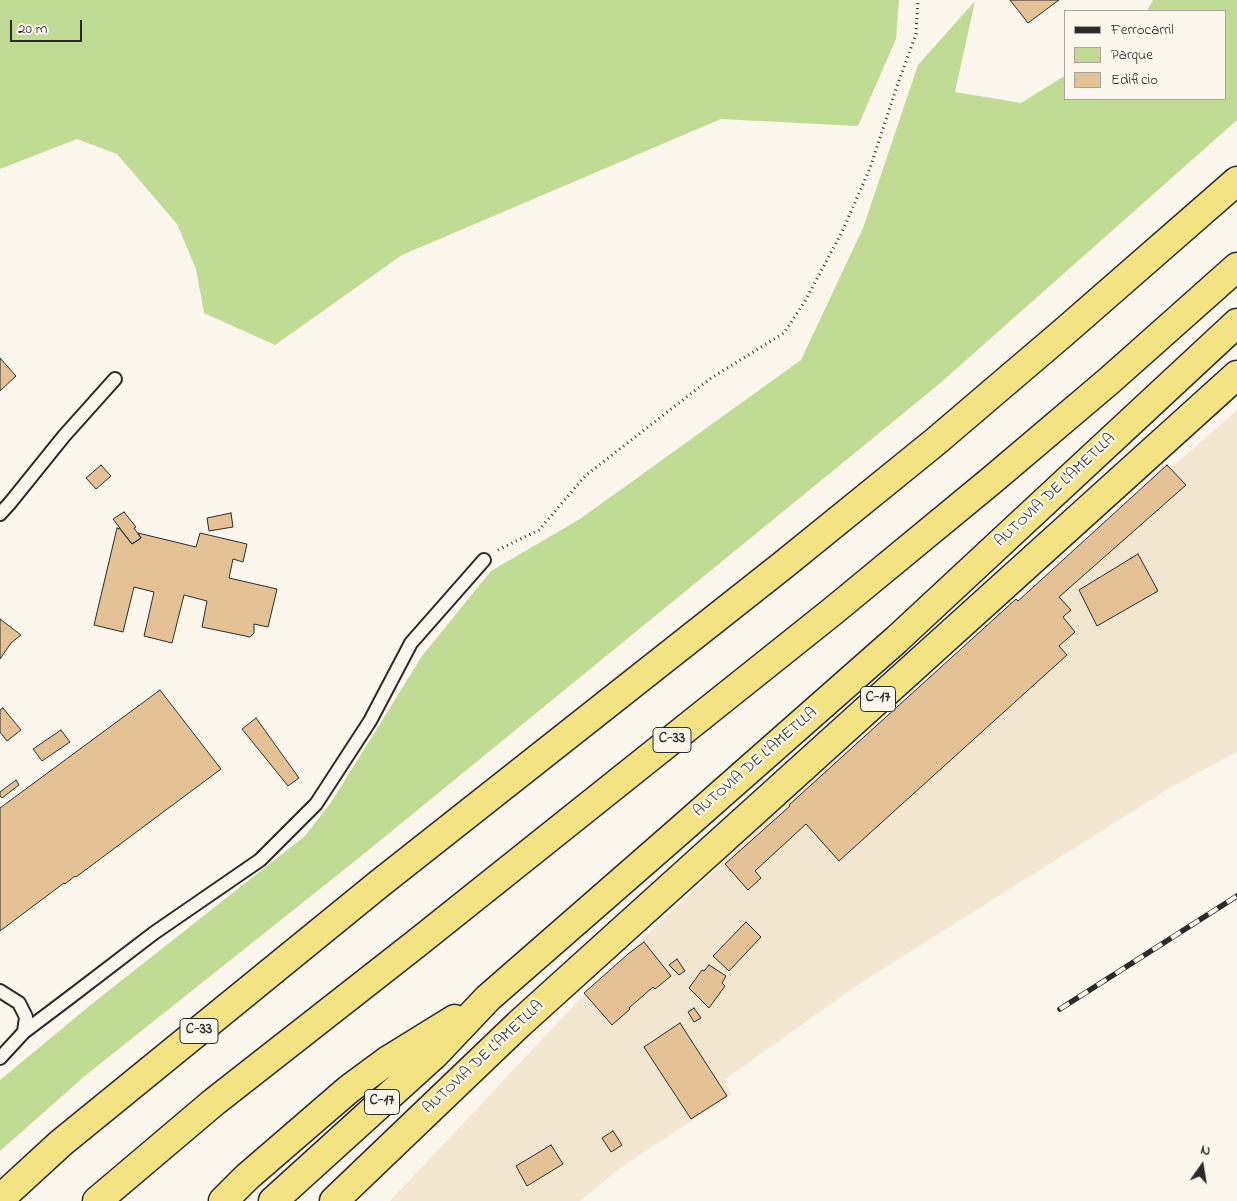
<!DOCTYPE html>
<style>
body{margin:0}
#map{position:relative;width:1237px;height:1201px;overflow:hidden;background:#fbf7ec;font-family:"Indie Flower",sans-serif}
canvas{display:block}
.legend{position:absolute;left:1064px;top:10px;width:162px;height:90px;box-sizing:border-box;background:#fbf7ec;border:1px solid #a8a59f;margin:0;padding:6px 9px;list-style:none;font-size:15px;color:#2b2b2b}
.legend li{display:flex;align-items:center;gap:10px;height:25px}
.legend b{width:25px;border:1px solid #a8a59f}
.north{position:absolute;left:1177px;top:1141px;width:50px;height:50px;-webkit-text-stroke:4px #fbf7ec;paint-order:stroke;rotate:13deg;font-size:14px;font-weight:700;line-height:20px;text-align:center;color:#2b2b2b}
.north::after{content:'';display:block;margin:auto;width:18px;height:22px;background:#2b2b2b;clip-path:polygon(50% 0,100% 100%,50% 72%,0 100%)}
.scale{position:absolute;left:10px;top:20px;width:72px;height:22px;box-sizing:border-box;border:2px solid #2b2b2b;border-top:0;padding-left:6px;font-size:15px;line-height:18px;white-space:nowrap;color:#2b2b2b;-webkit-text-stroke:4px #fbf7ec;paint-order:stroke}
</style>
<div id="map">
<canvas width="1237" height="1201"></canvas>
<ul class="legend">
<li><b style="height:6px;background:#2b2b2b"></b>Ferrocarril</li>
<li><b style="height:14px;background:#c0db93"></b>Parque</li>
<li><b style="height:14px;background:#e5c196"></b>Edificio</li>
</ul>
<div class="north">N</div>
<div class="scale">20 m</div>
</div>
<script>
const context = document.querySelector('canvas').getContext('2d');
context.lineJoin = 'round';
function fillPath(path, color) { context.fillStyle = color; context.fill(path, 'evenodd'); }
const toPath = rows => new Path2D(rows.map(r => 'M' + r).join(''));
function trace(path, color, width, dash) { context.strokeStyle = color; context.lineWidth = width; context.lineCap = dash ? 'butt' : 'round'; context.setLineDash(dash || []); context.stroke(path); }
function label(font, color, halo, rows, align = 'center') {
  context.font = font + ' "Indie Flower",sans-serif'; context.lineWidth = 4.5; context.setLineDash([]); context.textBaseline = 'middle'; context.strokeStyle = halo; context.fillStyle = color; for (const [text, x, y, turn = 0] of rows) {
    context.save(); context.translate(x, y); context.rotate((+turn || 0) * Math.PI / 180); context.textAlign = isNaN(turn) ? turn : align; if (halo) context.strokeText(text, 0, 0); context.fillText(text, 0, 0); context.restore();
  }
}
fillPath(toPath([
 [1237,410,1237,752,1173,786,859,984,723,1081,732,1094,620,1168,580,1201,390,1201,581,998,735,850,786,803,1024,597]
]), '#f4e7d2');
fillPath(toPath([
 [0,0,899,0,896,39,858,126,721,119,402,255,275,345,204,313,196,269,177,224,117,154,77,139,0,169],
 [1153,0,1237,0,1237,120,938,385,360,857,86,1075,0,1151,0,1080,93,1003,305,836,332,801,422,656,491,571,580,519,801,360,863,228,918,65,975,1,955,92,1021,103,1066,75,1066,99,1226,99,1226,11,1147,11]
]), '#c0db93');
const building = toPath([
 [1010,0,1059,0,1028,23,1010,0],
 [0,358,16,376,0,391,0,358],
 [101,465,111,476,96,489,86,478,101,465],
 [1167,465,1186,485,1059,597,1071,610,1063,617,1075,632,1059,646,1067,655,839,861,806,824,755,871,761,878,748,890,725,864,790,806,789,805,1016,599,1018,601,1167,465],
 [124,512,136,527,134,528,141,538,132,544,113,519,124,512],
 [231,513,233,527,209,531,207,518,231,513],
 [117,528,120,529,132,544,141,538,138,533,196,547,200,533,247,544,243,562,233,559,229,578,277,589,268,627,254,624,254,633,250,637,202,627,207,601,184,595,172,643,144,636,154,592,134,587,123,632,94,625,117,528],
 [1138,554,1158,591,1097,626,1079,590,1138,554],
 [0,619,21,635,11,643,0,659,0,619],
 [160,690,221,769,76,877,75,876,65,884,64,883,0,931,0,808,160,690],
 [3,708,21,730,7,741,0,732,0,710,3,708],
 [256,718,299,778,288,786,242,729,256,718],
 [61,730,70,742,42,761,33,749,61,730],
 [16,780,19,785,2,798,0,796,0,792,16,780],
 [746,922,761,937,729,971,713,956,746,922],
 [644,942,671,976,655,989,653,987,629,1008,630,1009,612,1025,584,993,628,954,644,942],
 [677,959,685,971,679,975,669,965,677,959],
 [709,965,726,976,722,983,725,986,709,1008,689,988,702,970,704,971,709,965],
 [694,1008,701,1018,694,1022,688,1012,694,1008],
 [680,1023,727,1096,691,1119,644,1047,680,1023],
 [613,1131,622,1145,611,1152,602,1138,613,1131],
 [551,1145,563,1164,527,1186,516,1166,551,1145]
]);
fillPath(building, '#e5c196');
trace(building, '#2b2b2b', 1);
const lane = toPath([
 [0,514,10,503,64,436,115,379],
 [0,991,19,1003,26,1017,24,1032],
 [0,1058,24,1032,73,995,154,933,260,860,316,804,370,721,411,643,484,560]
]);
const highway = toPath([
 [0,1199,61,1143,379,884,782,566,935,442,1064,332,1237,181],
 [97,1201,214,1102,417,943,833,611,992,480,1110,380,1237,267],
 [223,1201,247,1177,349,1089,387,1061,455,1019],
 [273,1201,434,1055,488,998,677,833,896,640,1237,323],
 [334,1201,519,1024,1237,375]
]);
trace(lane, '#2b2b2b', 16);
trace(highway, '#2b2b2b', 31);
trace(toPath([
 [498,550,539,530,585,476,711,378,784,333,805,301,842,232,870,168,897,86,916,34,918,0]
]), '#2b2b2b', 3, [1, 4]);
trace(lane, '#fbf7ec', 12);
trace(highway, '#f4e382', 28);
const rail = toPath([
 [1060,1009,1237,896]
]);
trace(rail, '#2b2b2b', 5.5);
trace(rail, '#fbf7ec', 4, [11]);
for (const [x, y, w] of [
 [878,699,35],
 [672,740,38],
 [199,1031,38],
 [382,1102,35]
]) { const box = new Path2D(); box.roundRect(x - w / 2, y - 12.5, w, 25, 4); context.fillStyle = '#fbf7ec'; context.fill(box); trace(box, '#2b2b2b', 1); }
label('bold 15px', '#2b2b2b', null, [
 ["C-17",878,699],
 ["C-33",672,740],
 ["C-33",199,1031],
 ["C-17",382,1102]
]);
label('16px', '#2b2b2b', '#fbf7ec', [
 ["AUTOVIA DE L'AMETLLA",1056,491,-43],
 ["AUTOVIA DE L'AMETLLA",756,763,-41],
 ["AUTOVIA DE L'AMETLLA",484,1058,-43]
]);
</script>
